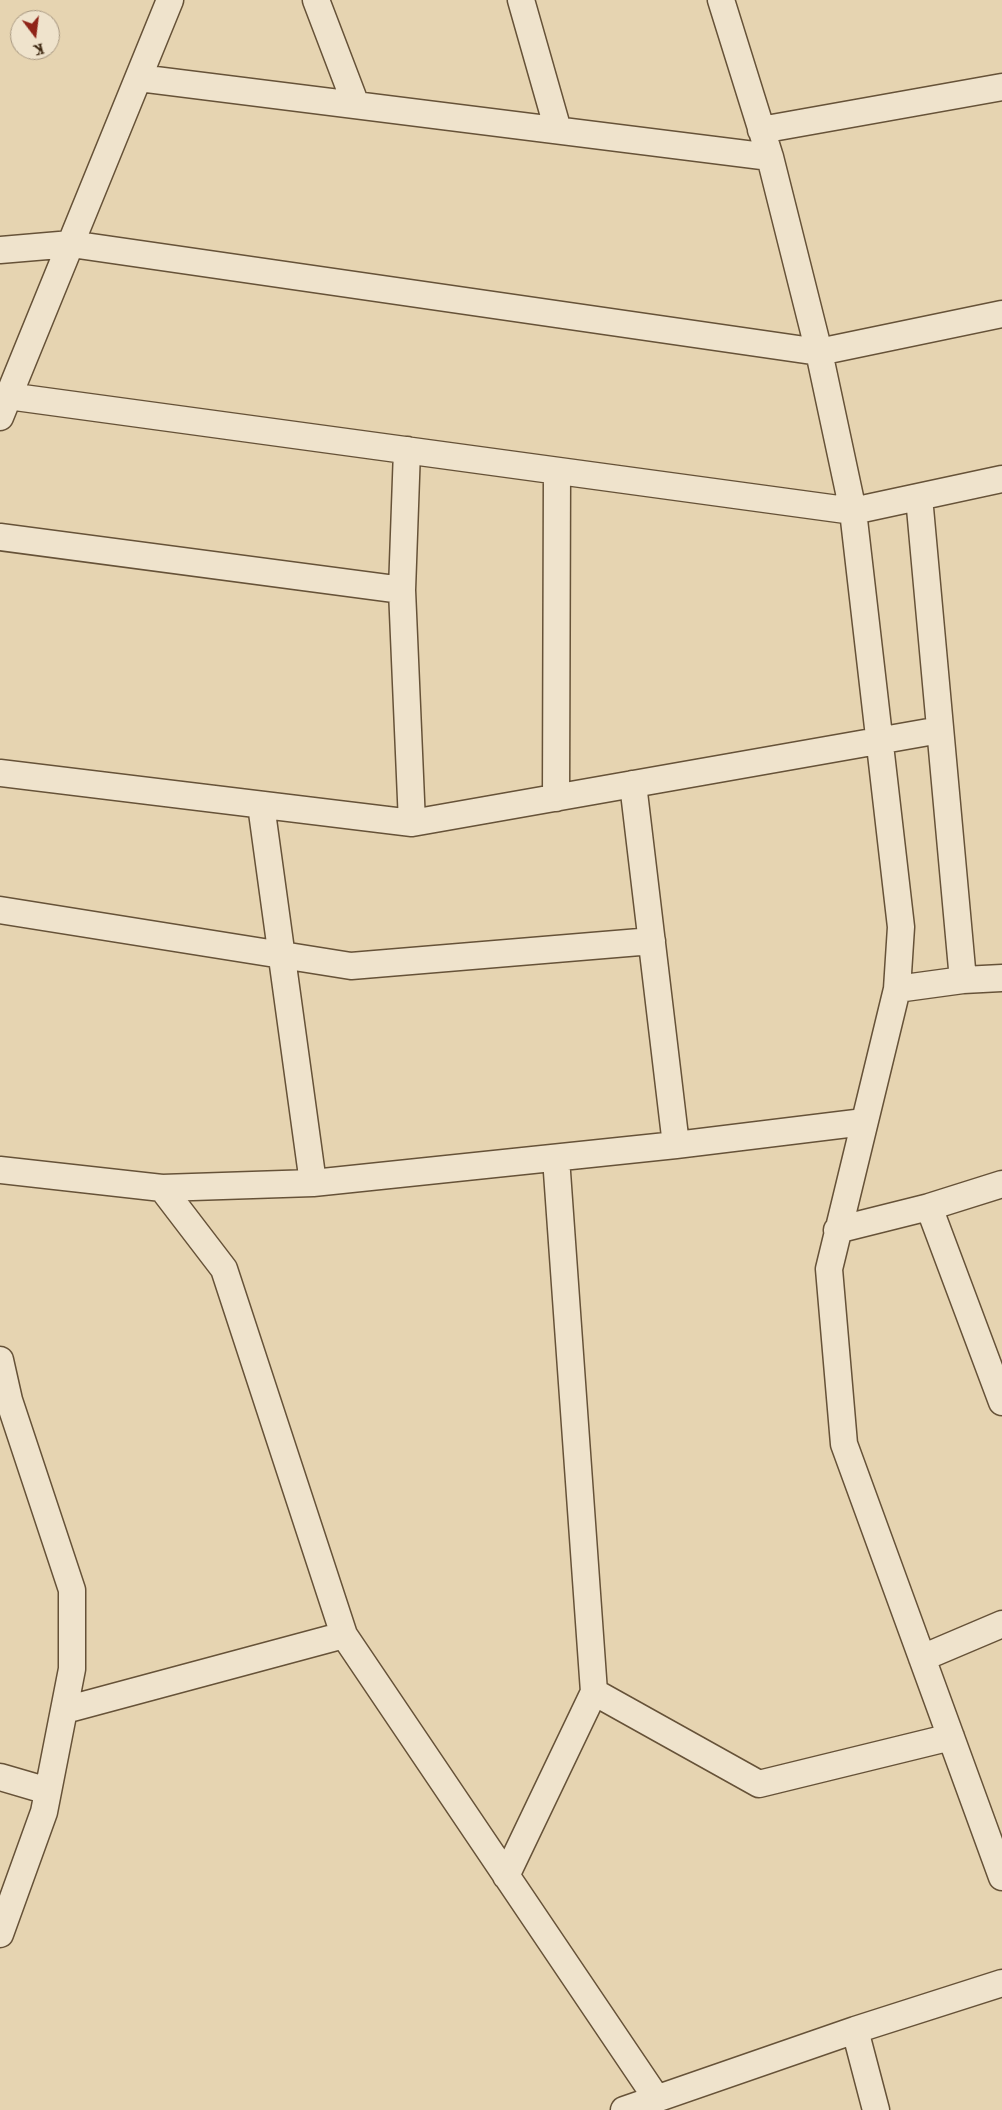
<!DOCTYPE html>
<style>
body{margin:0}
#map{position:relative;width:1002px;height:2110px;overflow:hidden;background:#e6d4b1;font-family:"IM FELL Double Pica",serif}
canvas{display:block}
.north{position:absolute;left:10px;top:10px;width:50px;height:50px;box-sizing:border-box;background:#efe3cc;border:1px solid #a79780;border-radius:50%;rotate:165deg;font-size:14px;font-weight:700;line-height:20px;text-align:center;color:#3c260f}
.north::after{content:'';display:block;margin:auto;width:18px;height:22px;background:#8f2418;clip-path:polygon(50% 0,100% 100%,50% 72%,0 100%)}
</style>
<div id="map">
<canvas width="1002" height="2110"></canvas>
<div class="north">K</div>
</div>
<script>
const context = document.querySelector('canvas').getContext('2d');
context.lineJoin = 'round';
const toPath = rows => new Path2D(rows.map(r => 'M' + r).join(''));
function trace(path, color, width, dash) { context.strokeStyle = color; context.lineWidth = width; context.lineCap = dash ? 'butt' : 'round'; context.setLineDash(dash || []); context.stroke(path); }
const minor = toPath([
 [316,0,356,105],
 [521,0,558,130],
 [721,0,770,157,819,352,853,511,901,927,897,989,829,1269,844,1444,1002,1877],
 [139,78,770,157],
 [761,130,1002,87],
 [0,250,71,244,819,352,1002,314],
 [8,396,853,511,1002,479],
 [0,417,170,0],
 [407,450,402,590,412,823],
 [919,497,963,980],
 [0,537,402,590],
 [0,773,412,823,940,730],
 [633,784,676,1145],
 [556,798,557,471],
 [261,805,313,1183],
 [0,910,351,966,652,941],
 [897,989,963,980,1002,978],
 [0,1170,162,1188,313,1183,676,1145,864,1122],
 [162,1188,224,1269,344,1635,657,2099],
 [929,1207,1002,1402],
 [837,1230,929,1207,1002,1184],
 [0,1360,9,1400,72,1590,72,1669,44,1812,0,1934],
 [922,1658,1002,1624],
 [594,1692,759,1784,951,1737],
 [65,1710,344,1635],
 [0,1777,48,1791],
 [506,1876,594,1692,556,1158],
 [855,2030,876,2110],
 [624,2110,855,2030,1002,1983]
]);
trace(minor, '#665238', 29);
trace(minor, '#efe3cc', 26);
</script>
